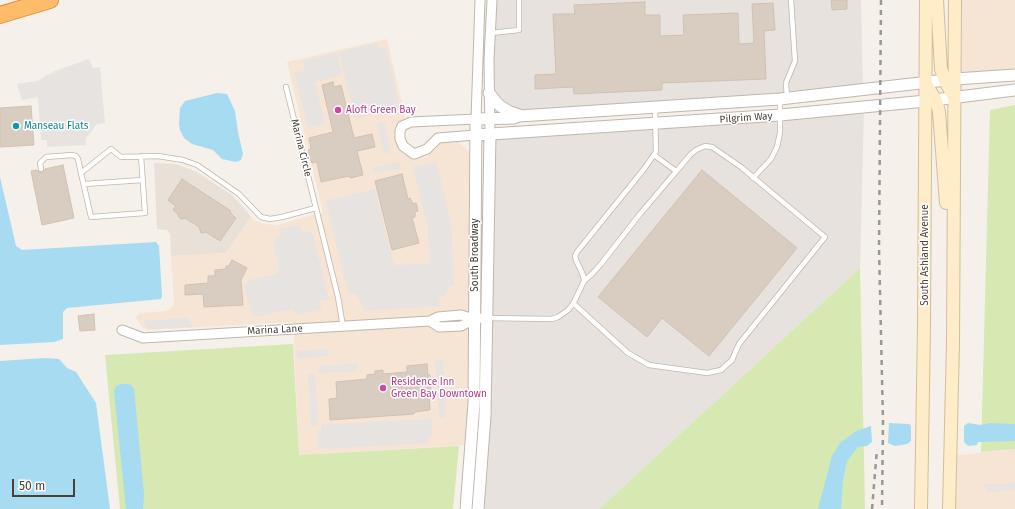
<!DOCTYPE html>
<style>
body{margin:0}
#map{position:relative;width:1015px;height:509px;overflow:hidden;background:#f5f0e9;font-family:"Fira Sans",sans-serif}
canvas{display:block}
.scale{position:absolute;left:12px;top:479px;width:63px;height:18px;box-sizing:border-box;border:2px solid #494037;border-top:0;padding-left:5px;font-size:12px;line-height:14px;white-space:nowrap;color:#494037;-webkit-text-stroke:3px #fff;paint-order:stroke}
</style>
<div id="map">
<canvas width="1015" height="509"></canvas>
<div class="scale">50 m</div>
</div>
<script>
const context = document.querySelector('canvas').getContext('2d');
context.lineJoin = 'round';
function fillPath(path, color) { context.fillStyle = color; context.fill(path, 'evenodd'); }
const toPath = rows => new Path2D(rows.map(r => 'M' + r).join(''));
function trace(path, color, width, dash) { context.strokeStyle = color; context.lineWidth = width; context.lineCap = dash ? 'butt' : 'round'; context.setLineDash(dash || []); context.stroke(path); }
function label(font, color, halo, rows, align = 'center') {
  context.font = font + ' "Fira Sans",sans-serif'; context.lineWidth = 3; context.setLineDash([]); context.textBaseline = 'middle'; context.strokeStyle = halo; context.fillStyle = color; for (const [text, x, y, turn = 0] of rows) {
    context.save(); context.translate(x, y); context.rotate((+turn || 0) * Math.PI / 180); context.textAlign = isNaN(turn) ? turn : align; if (halo) context.strokeText(text, 0, 0); context.fillText(text, 0, 0); context.restore();
  }
}
fillPath(toPath([
 [154,163,176,164,197,172,232,195,246,210,251,217,226,253,171,256,170,234,167,230,157,229]
]), '#e9e1d7');
fillPath(toPath([
 [955,0,1015,0,1015,75,955,79],
 [387,39,405,117,396,131,395,140,398,148,411,158,427,157,436,149,441,143,458,142,469,152,471,161,471,351,466,445,299,455,293,322,147,330,141,326,136,317,140,313,166,311,172,307,174,303,171,256,226,253,251,217,256,221,263,224,277,225,323,212,287,62],
 [1015,449,1015,509,949,509,951,456]
]), '#f6e4d5');
fillPath(toPath([
 [492,0,861,0,863,90,490,119],
 [864,107,860,268,599,509,478,509,490,134]
]), '#e7e2de');
fillPath(toPath([
 [1015,105,1015,449,981,452,990,110],
 [860,268,865,509,599,509],
 [293,344,299,455,459,446,453,509,120,509,105,355]
]), '#d6e9b2');
fillPath(toPath([
 [377,43,379,49,386,48,400,108,355,119,339,52],
 [337,53,342,75,315,82,325,124,308,128,295,73,305,70,303,61],
 [89,59,93,68,100,67,105,123,97,124,86,138,86,145,47,147,47,140,41,140,38,97,22,100,17,84,37,81,55,71],
 [384,122,391,152,384,153,377,124],
 [399,162,400,168,374,174,373,168],
 [436,162,451,223,454,286,449,286,446,295,439,298,439,306,363,311,363,305,355,293,349,295,326,201,375,189,394,265,430,264,428,228,413,167],
 [299,225,303,233,312,232,329,299,320,301,321,309,296,315,293,309,253,317,244,285,250,280,277,274,279,271,279,268,274,245,275,240,281,235,279,229],
 [187,318,193,327,149,329,144,321],
 [328,349,328,356,297,358,297,351],
 [435,360,443,360,446,418,439,418],
 [357,364,357,371,319,373,319,366],
 [308,374,315,374,318,426,311,426],
 [432,419,432,435,428,436,428,443,318,449,317,432,321,432,321,425],
 [1015,483,1015,490,988,492,983,485]
]), '#e6e3e1');
fillPath(toPath([
 [217,93,227,94,235,111,238,132,243,154,241,160,236,162,222,159,213,150,192,144,184,138,180,130,179,124,180,108,185,101],
 [0,177,16,246,22,250,156,242,159,246,162,296,161,299,67,308,63,312,63,339,54,342,0,345],
 [45,358,59,359,67,368,76,372,96,403,110,509,0,509,0,361],
 [121,384,128,384,131,385,134,389,144,494,143,509,126,509,114,391,116,386],
 [889,423,909,424,911,426,911,441,907,444,895,446,888,443],
 [968,423,980,425,990,423,1015,424,1015,441,978,442,977,445,968,446,964,442,964,426],
 [871,426,872,442,867,446,858,447,847,461,843,480,841,509,818,509,832,456,840,443,856,431]
]), '#a6dbf1');
const building = toPath([
 [831,0,847,0,847,9,832,10,831,0],
 [645,2,645,15,660,15,660,36,684,35,683,15,738,13,739,44,754,43,752,4,773,3,775,30,764,31,766,79,662,83,662,90,574,94,573,87,535,89,535,75,556,74,553,14,575,14,574,5,645,2],
 [333,82,334,87,341,85,354,138,372,134,375,147,357,151,363,175,350,178,349,176,321,182,317,162,312,163,308,150,311,149,309,138,333,132,322,85,333,82],
 [31,106,34,145,0,147,0,108,31,106],
 [63,165,74,218,42,225,31,171,37,170,39,172,42,173,45,169,63,165],
 [702,170,797,248,709,356,662,318,647,337,598,297,702,170],
 [402,174,408,199,410,198,413,204,416,203,418,211,415,212,415,217,412,218,419,243,392,250,375,181,402,174],
 [182,179,231,211,230,212,232,214,232,215,236,218,220,241,206,232,201,233,199,227,185,218,181,219,179,217,178,214,173,210,176,206,168,200,182,179],
 [232,260,247,268,241,280,243,305,204,307,203,294,185,295,185,285,208,283,208,276,215,276,215,270,226,269,226,266,229,266,232,260],
 [94,314,95,330,80,331,78,316,94,314],
 [427,364,428,375,430,375,431,392,429,392,430,410,414,412,414,414,330,420,329,399,337,398,336,382,367,379,367,375,375,374,375,371,383,370,383,374,407,372,407,366,427,364]
]);
fillPath(building, '#d9cdc2');
trace(building, '#d1c1b2', 1);
const service = toPath([
 [491,33,519,30,519,0],
 [286,87,338,297,343,327],
 [787,98,786,83,795,61,791,0],
 [654,155,676,171],
 [141,156,145,213,91,217,81,173,111,149,121,157,158,156,183,160,197,165,239,194,261,217,270,219,282,217,316,208],
 [41,169,40,163,46,157,72,155,76,156,78,159,81,173],
 [753,178,771,159,777,147,780,133,780,100],
 [84,184,143,180],
 [573,303,628,353,649,365,707,373,721,370,732,360,739,344,825,237,741,167,712,147,705,146,696,150,691,154,640,214,601,264,592,274,584,281],
 [487,318,552,319,558,317,568,310,573,304,584,281,583,275,576,260,575,256,577,252,644,169,656,152,655,107]
]);
const minor = toPath([
 [490,134,489,60,492,0],
 [476,135,438,138,427,149,414,154,403,146,400,139,400,131,402,126,411,122,476,119,480,0],
 [430,321,439,327,461,326,475,319],
 [122,330,143,338,430,321,438,317,461,315,475,319,480,318]
]);
const tertiary = toPath([
 [489,93,496,102,500,106,510,112,519,115],
 [476,135,780,115,926,101,1015,90],
 [466,509,474,403,476,119,514,118,519,116,780,99,955,79,1015,75],
 [478,509,485,416,490,134]
]);
const secondary = toPath([
 [937,0,941,69,945,81,954,97],
 [925,83,936,100,939,112,946,203],
 [921,509,924,326,926,0],
 [949,509,953,343,955,0]
]);
const motorway = toPath([
 [0,15,50,0]
]);
trace(service, '#c0b7ac', 6);
trace(minor, '#c0b7ac', 11);
trace(tertiary, '#c0b7ac', 13);
trace(secondary, '#d4be99', 14);
trace(motorway, '#de8f3a', 18);
trace(service, '#fff', 4.5);
trace(minor, '#fff', 9);
trace(tertiary, '#fff', 11);
trace(secondary, '#ffecc9', 12);
trace(motorway, '#febc6b', 16);
trace(toPath([
 [881,0,879,248,883,421,882,509],
 [872,509,877,449]
]), '#989898', 2.5, [5, 5]);
for (const [x, y, r, color] of [
 [338,110,4,"#d1479c"],
 [16,126,4,"#0f9aa8"],
 [383,388,4,"#d1479c"]
]) { const dot = new Path2D(); dot.arc(x, y, r, 0, 2 * Math.PI); context.fillStyle = color; context.fill(dot); trace(dot, '#fff', 1.5); }
label('10px', '#b23c85', '#fff', [
 ["Aloft Green Bay",346,110],
 ["Residence Inn",391,382],
 ["Green Bay Downtown",391,394]
], 'left');
label('10px', '#494037', '#fff', [
 ["Pilgrim Way",746,118,-4],
 ["Marina Circle",301,148,76],
 ["South Broadway",475,255,-90],
 ["South Ashland Avenue",925,255,-90],
 ["Marina Lane",275,330,-3]
]);
label('10px', '#0d838f', '#fff', [
 ["Manseau Flats",24,126]
], 'left');
</script>
